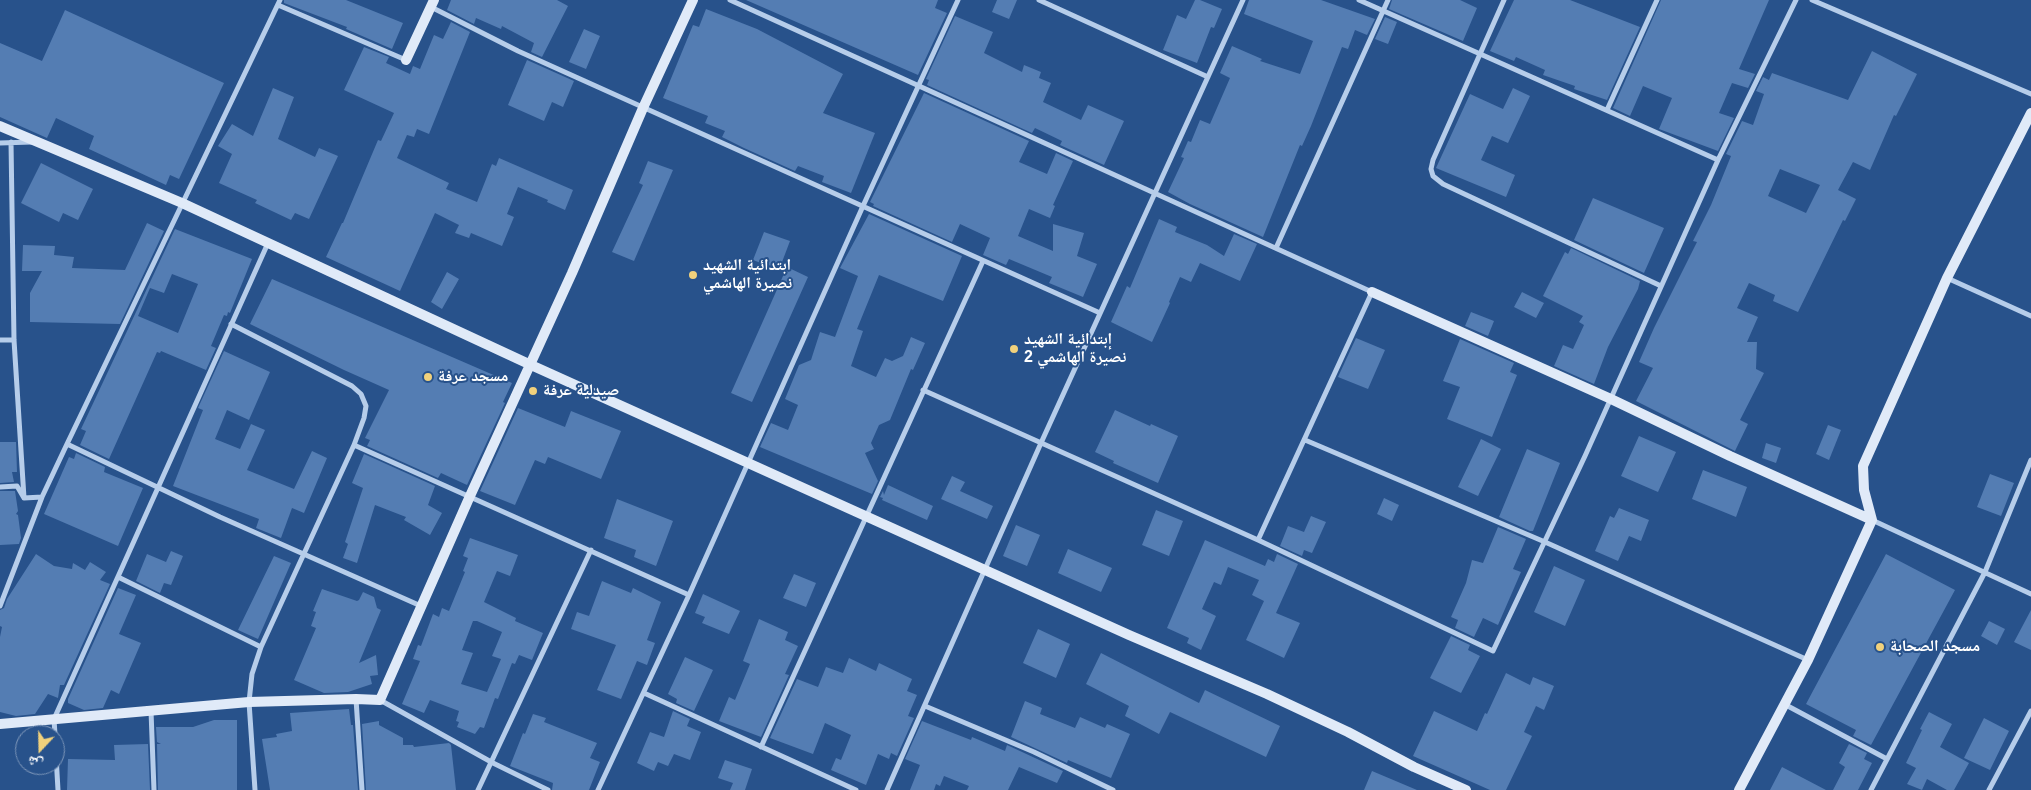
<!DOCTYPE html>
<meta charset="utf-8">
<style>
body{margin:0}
#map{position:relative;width:2031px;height:790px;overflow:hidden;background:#28528b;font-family:Arial,"Noto Naskh Arabic",sans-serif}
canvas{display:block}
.north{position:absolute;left:15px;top:725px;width:50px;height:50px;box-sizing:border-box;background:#28528b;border:1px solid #7e97b9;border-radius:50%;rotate:201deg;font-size:14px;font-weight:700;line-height:20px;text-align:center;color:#fff}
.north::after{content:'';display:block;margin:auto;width:18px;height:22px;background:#f1d17c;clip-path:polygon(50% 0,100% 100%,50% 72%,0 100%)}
</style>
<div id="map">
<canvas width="2031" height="790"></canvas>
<div class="north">ش</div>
</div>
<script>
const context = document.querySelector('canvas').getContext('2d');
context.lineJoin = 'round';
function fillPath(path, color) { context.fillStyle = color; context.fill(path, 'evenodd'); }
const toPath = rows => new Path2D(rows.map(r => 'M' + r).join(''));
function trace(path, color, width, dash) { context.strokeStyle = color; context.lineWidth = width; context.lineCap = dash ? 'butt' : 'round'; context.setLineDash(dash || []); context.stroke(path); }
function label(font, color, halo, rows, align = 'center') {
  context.font = font + ' Arial,"Noto Naskh Arabic",sans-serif'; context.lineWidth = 4; context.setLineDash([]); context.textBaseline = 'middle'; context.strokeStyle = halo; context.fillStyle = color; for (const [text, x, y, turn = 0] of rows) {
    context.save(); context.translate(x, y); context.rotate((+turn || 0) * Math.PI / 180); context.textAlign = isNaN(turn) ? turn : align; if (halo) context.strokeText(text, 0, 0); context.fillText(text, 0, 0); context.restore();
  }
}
fillPath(toPath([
 [284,0,346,0,403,23,392,49,346,29,347,27,284,3],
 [451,0,557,0,568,6,542,57,531,52,534,43,502,26,501,29,476,18,474,24,447,10],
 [746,0,938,0,935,8,947,13,918,75],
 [997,0,1017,0,1009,19,992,12],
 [1195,0,1200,0,1222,9,1214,28,1211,27,1197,63,1163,50,1177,15,1186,19],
 [1249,0,1321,0,1375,19,1367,35,1355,30,1348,49,1342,47,1311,126,1302,146,1300,145,1263,237,1190,204,1168,192,1184,158,1181,157,1188,141,1191,142,1200,120,1210,124,1230,78,1220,73,1232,46,1262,59,1260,61,1300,74,1313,41,1244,14],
 [1392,0,1460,0,1477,8,1463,41,1389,9],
 [1514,0,1570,0,1640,27,1607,100,1574,89,1575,86,1543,75,1545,70,1516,57,1514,61,1490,51],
 [1661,0,1769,0,1739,69,1755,74,1748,88,1732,83,1719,113,1734,118,1718,151,1659,129,1672,98,1643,86,1630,116,1613,108],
 [706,9,757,29,843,74,823,113,875,133,851,193,822,182,824,176,798,166,795,171,744,148,722,137,725,131,705,123,708,116,663,98,693,25,699,27],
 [65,10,224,83,179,179,170,175,166,185,89,149,94,136,56,118,47,138,0,117,0,43,42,61],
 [955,16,993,32,984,53,1022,72,1024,65,1041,72,1039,78,1051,83,1043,102,1081,120,1088,105,1124,121,1104,165,1060,145,1062,141,1035,128,1032,133,927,85,929,80,926,79],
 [1385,17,1397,22,1388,44,1375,39],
 [451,22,470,32,429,134,417,129,414,137,407,135,397,158,449,183,446,189,477,202,492,164,496,166,499,158,573,190,565,210,547,202,548,200,518,187,507,214,514,217,502,246,471,233,469,238,455,233,459,225,435,213,400,291,326,257,342,223,343,223,378,140,381,141,394,113,344,90,364,47,389,57,386,63,410,74,413,66,420,69,434,35,443,39],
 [584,29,600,36,586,69,569,62],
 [1872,51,1917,74,1896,116,1894,115,1870,170,1853,162,1838,190,1856,199,1845,221,1843,220,1798,312,1773,301,1775,295,1749,283,1737,308,1758,317,1747,342,1757,342,1756,369,1764,373,1740,420,1748,424,1735,451,1636,401,1653,368,1639,362,1654,328,1697,242,1693,241,1711,205,1731,156,1726,154,1742,121,1753,125,1764,94,1756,91,1763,77,1769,80,1772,73,1848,100],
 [1780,169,1820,185,1806,213,1768,196],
 [527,60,574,81,563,107,552,102,544,121,508,105],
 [273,88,294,97,278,139,315,157,319,148,338,156,309,219,295,213,291,220,255,203,257,200,219,183,232,154,218,146,232,124,253,136],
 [1513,88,1530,96,1508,143,1492,136,1481,160,1515,175,1506,197,1436,168,1470,94,1503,109],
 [924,93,1029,141,1019,162,1047,174,1056,153,1073,161,1053,205,1055,206,1050,218,1029,209,1018,236,1053,251,1053,224,1084,233,1077,256,1097,264,1083,297,1049,283,1052,277,1009,259,1006,265,983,255,990,238,960,224,952,242,873,206,874,204,870,202],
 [648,161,673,170,634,261,612,252,643,185,639,183],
 [41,163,93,189,78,220,63,213,59,222,21,203],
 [1593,198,1664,228,1644,273,1574,240],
 [869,214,962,256,943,301,879,275,857,329,863,331,851,366,876,377,885,358,892,361,903,356,911,337,925,343,913,370,911,369,890,420,879,425,871,443,874,449,865,453,878,481,872,494,760,447,771,423,788,430,798,405,785,399,799,365,811,360,820,332,835,337,858,276,840,268],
 [1159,219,1177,227,1175,232,1207,245,1224,256,1234,234,1257,244,1240,281,1200,263,1191,282,1180,277,1169,302,1170,303,1152,342,1111,322,1127,286,1130,288],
 [147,223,164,231,120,324,30,322,30,293,42,271,22,271,23,245,55,246,54,255,74,257,72,268,125,270],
 [175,229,252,259,230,313,228,312,227,316,224,315,211,346,216,348,206,370,161,351,160,353,157,352,109,459,80,445,86,431,81,429],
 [172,274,198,284,178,333,138,316,150,288,164,293],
 [764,232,790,241,779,270,753,260],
 [1571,248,1640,281,1638,289,1608,347,1594,384,1554,366,1563,345,1573,349,1584,325,1579,322,1583,316,1543,296,1565,252,1568,254],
 [787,267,808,277,752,402,731,393],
 [447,272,459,279,442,309,431,302],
 [272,279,512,383,503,402,505,403,467,485,441,473,438,478,367,446,370,440,365,438,389,390,344,370,250,324],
 [1522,292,1544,303,1536,318,1514,307],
 [1471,312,1494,321,1488,336,1465,326],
 [1356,338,1385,350,1368,389,1338,377],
 [1460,339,1514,363,1510,372,1517,375,1492,437,1447,419,1460,387,1443,381],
 [224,351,270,372,249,420,227,410,215,439,240,449,251,424,265,430,247,470,294,489,312,451,327,458,304,513,292,508,281,538,256,528,259,519,173,486,203,410,198,408],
 [518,408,565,427,571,411,621,431,601,479,548,457,545,464,535,460,515,505,480,491],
 [1115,410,1150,426,1151,424,1178,436,1158,483,1113,463,1114,461,1095,452],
 [1828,425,1841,430,1829,460,1816,454],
 [1639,436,1676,452,1658,492,1621,476],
 [1481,439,1501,449,1478,496,1458,487],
 [0,442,16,442,17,472,12,472,14,482,0,483],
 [1766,443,1781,448,1776,463,1762,458],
 [1527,449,1560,463,1533,531,1530,531,1499,517],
 [76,453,105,467,104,472,143,488,118,546,44,514,69,457,74,459],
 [364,454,435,486,428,505,442,513,430,535,404,520,406,517,375,505,357,563,343,558,348,544,345,542,363,488,352,483],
 [1703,470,1747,487,1736,517,1692,499],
 [1990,474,2014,483,2001,516,1977,507],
 [952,476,965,482,960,491,993,506,987,519,941,499],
 [888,485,933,506,927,520,882,500,883,498,880,497,883,491,884,495],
 [0,491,15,491,18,511,16,514,18,515,21,538,19,544,0,545],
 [1384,498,1399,505,1392,521,1377,514],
 [617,499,673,521,656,566,634,557,636,550,604,538],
 [1619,508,1649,520,1641,541,1629,536,1618,561,1595,551,1610,516,1614,518],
 [1156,510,1183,521,1169,556,1142,545],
 [1311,516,1326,522,1312,553,1304,550,1302,556,1280,546,1288,526,1304,532],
 [1016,525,1040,535,1027,566,1003,556],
 [1498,527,1526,539,1513,569,1521,572,1498,625,1483,618,1474,637,1455,628,1458,620,1451,617,1466,583,1472,560,1483,563],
 [470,538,518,555,510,576,497,571,484,602,516,618,515,621,543,633,532,660,519,655,515,664,512,663,498,699,495,698,484,728,480,727,475,734,457,727,459,722,456,721,459,711,430,700,424,713,402,704,420,661,413,659,418,645,421,646,433,614,439,617,442,608,449,611,465,572,463,571,468,558,463,556],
 [473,621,477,621,502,632,492,656,501,659,487,692,461,684,473,653,462,650],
 [1205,540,1265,566,1268,559,1274,562,1277,554,1298,564,1276,613,1300,623,1284,658,1246,640,1264,601,1252,595,1259,580,1228,567,1221,585,1214,582,1202,609,1216,616,1201,650,1187,643,1189,638,1167,628],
 [1068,549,1112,568,1101,592,1058,573],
 [171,551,183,556,171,585,164,583,160,593,136,581,147,554,166,562],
 [36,554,54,566,72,569,73,563,85,570,90,562,106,572,100,580,110,584,64,685,60,685,58,698,48,694,35,714,16,716,0,712,0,637,2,627,0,626,0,610,4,608,7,599],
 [1886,554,1955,590,1871,745,1853,736,1856,730,1806,704],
 [274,556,291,563,258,639,238,630],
 [1554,566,1585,580,1565,626,1534,612],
 [794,574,816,583,806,607,783,598],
 [602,581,631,593,633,588,661,602,647,640,655,643,647,665,637,661,621,699,597,690,616,645,571,629,577,612,589,616],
 [118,588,136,595,119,634,141,643,119,694,111,690,103,708,84,710,68,703,68,699],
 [322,589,357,601,359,600,363,592,374,597,377,608,381,610,359,663,376,655,378,675,370,676,372,684,348,692,324,693,294,680,316,628,311,626,316,612,313,611],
 [703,594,740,611,729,634,702,623,705,617,695,613],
 [2031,610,2031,650,2014,642],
 [759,619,788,632,785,640,798,646,785,674,789,675,761,737,719,721,729,697,735,700,750,664,743,661],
 [1989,621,2005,629,1997,645,1981,636],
 [1038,629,1070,644,1056,678,1023,663],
 [1451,636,1470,645,1468,650,1480,656,1461,693,1430,678],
 [1101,653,1199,703,1205,690,1280,726,1266,757,1170,712,1159,734,1125,716,1129,706,1086,684],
 [685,657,713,670,694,711,676,703,677,699,668,694],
 [849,658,876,671,879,663,912,679,907,691,917,695,908,716,914,718,897,756,891,753,889,759,878,754,866,785,831,770,836,758,841,760,851,735,825,723,813,754,770,738,797,679,818,687,826,667,843,673],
 [1506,673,1530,685,1533,677,1554,686,1544,710,1536,706,1524,732,1532,736,1506,790,1490,790,1413,756,1434,711,1477,731,1485,713,1487,714],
 [1025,701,1042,708,1040,714,1075,728,1080,717,1105,728,1107,724,1130,734,1111,778,1068,760,1067,763,1011,737],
 [349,709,351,725,353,725,358,790,270,790,262,739,277,737,276,734,292,731,290,713],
 [673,711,690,719,687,726,701,732,690,760,674,754,668,766,658,762,654,771,637,763,650,732,664,737],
 [1929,712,1952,724,1940,747,1969,763,1954,790,1947,790,1927,779,1922,790,1907,784,1916,768,1906,763,1922,730,1920,729],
 [533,714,546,718,544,722,597,743,590,758,600,762,589,790,552,790,553,783,510,766,523,733,525,734],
 [1984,718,2009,731,1990,770,1964,758],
 [214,720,237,720,237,790,158,790,157,744,161,744,157,742,156,727,193,727],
 [379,721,379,725,403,738,403,745,413,745,414,747,449,743,451,745,456,790,366,790,362,724],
 [922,721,971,740,972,737,1005,751,1007,745,1063,771,1057,783,1019,767,1008,790,967,790,969,786,944,776,940,786,936,784,934,790,910,790,920,765,905,759],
 [148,744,150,790,67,790,68,759,115,760,114,745],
 [1849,744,1867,753,1864,759,1872,763,1858,790,1833,790,1845,767,1839,763],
 [725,760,752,769,745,790,730,790,733,783,718,778],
 [1782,767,1826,790,1770,790],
 [1372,771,1417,790,1364,790]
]), '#547db3');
trace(toPath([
 [730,0,1372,292,1258,540],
 [1039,0,1208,77],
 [1359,0,1718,160],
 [1504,0,1433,160,1431,169,1433,176,1443,184,1661,286],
 [1812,0,2031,94],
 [278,5,406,60],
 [431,7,518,51,1100,313],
 [1607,110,1657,0],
 [11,142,14,340,24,498],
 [0,143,32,142],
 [1276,248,1388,0],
 [1947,278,2031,316],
 [231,324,352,386,361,394,366,406,364,418,354,445,261,647,252,674,249,702,255,790],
 [0,340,14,340],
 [923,390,1258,540,1493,651,1585,456,1718,160,1796,0],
 [1305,440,1545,542,1808,660],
 [67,444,220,517,421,606],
 [354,445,689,595],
 [0,487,17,486,24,498,42,497],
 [1872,520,2031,594],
 [118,577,261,647],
 [0,606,42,497,67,444,280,0],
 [644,693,856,790],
 [356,699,362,790],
 [380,700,493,763,548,790],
 [1784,704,1887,759],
 [925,706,1034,752,1113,790],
 [151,711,154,790],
 [55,735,54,719,268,243],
 [55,738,58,790],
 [761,747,983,261],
 [478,790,591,550],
 [598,790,689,595,863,206,958,0],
 [887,790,1041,443,1243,0],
 [1871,790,1985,572,2031,460],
 [1989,790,2031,711]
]), '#b6cdea', 5);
trace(toPath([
 [406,60,434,0],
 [0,126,182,203,531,365,1129,635,1267,694,1348,732,1414,767,1466,790],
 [1372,292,1611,399,1730,456,1872,520],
 [0,724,249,702,356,699,380,700,470,496,572,273,643,108,693,0],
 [1739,790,1808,660,1872,520,1864,490,1863,466,1947,278,2031,113]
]), '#e0eaf8', 10);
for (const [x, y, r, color] of [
 [693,275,5,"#f1d17c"],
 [1014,349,5,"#f1d17c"],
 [428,377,5,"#f1d17c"],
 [533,391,5,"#f1d17c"],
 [1880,647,5,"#f1d17c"]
]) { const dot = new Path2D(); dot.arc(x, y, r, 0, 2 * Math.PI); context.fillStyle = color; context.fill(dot); trace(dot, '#28528b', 2); }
label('bold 16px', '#fff', '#28528b', [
 ["ابتدائية الشهيد",703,266],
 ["نصيرة الهاشمي",703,284],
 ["إبتدائية الشهيد",1024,340],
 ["نصيرة الهاشمي 2",1024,358],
 ["مسجد عرفة",438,377],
 ["صيدلية عرفة",543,391],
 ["مسجد الصحابة",1890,647]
], 'left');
</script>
